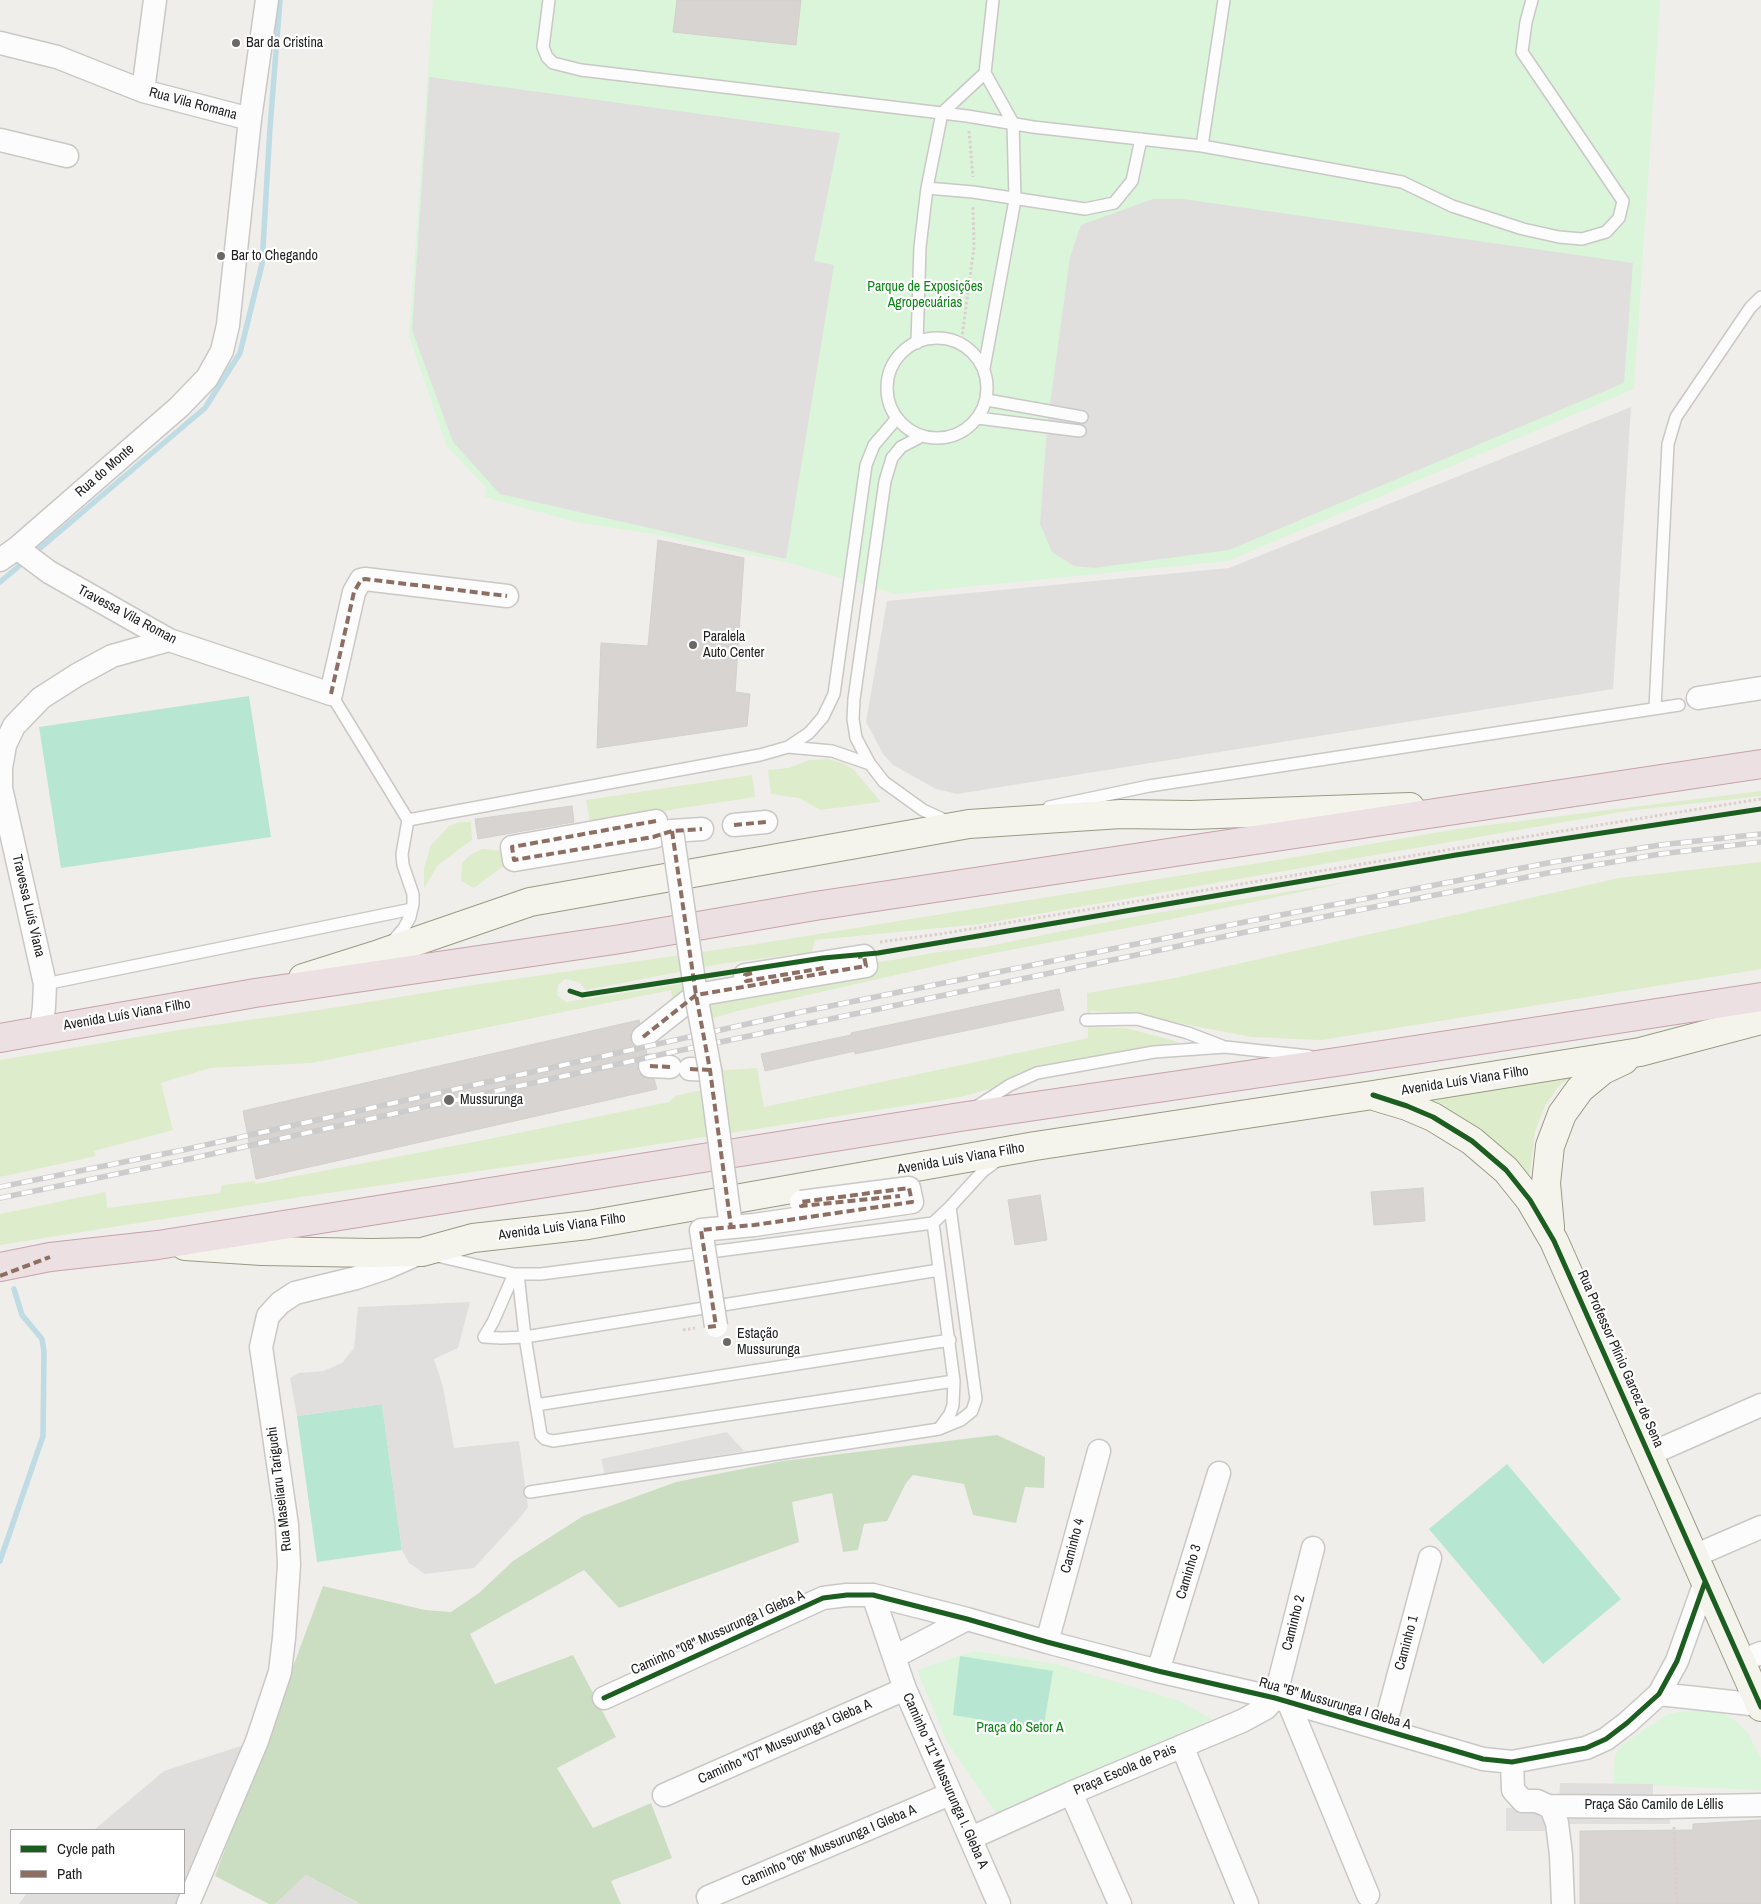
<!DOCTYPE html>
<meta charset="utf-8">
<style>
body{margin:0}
#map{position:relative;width:1761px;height:1904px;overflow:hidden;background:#f0eeeb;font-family:"Archivo Narrow",sans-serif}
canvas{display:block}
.legend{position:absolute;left:10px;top:1829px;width:175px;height:65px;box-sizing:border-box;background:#fff;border:1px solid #a7a7a7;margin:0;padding:6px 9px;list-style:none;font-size:15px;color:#222}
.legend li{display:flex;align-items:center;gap:10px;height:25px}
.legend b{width:25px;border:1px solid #a7a7a7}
</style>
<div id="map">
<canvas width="1761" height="1904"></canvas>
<ul class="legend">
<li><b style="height:6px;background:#1b5e20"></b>Cycle path</li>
<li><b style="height:6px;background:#8d6e63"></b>Path</li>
</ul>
</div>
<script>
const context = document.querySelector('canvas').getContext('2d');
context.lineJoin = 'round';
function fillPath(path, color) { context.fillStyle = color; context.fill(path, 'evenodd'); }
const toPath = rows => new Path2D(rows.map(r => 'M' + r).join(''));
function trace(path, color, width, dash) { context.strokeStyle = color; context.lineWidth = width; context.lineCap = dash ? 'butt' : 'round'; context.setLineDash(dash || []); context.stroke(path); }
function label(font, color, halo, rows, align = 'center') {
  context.font = font + ' "Archivo Narrow",sans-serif'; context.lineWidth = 4.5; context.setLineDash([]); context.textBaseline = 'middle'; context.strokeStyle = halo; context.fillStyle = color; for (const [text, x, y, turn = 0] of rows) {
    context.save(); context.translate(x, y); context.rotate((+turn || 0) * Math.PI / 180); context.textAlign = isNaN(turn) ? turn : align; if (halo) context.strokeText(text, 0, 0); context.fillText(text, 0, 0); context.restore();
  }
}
fillPath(toPath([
 [250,1743,186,1904,19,1904,27,1893,184,1893,184,1830,94,1830,164,1771],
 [306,1875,357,1903,365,1904,275,1904]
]), '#dfdedc');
fillPath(toPath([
 [828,759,843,763,854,770,881,802,820,810,799,798,771,794,768,770,789,768,809,760],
 [752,775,755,797,590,822,586,800],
 [1761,791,1761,796,1627,811,981,924,815,940,812,952,720,964,586,990,579,982,565,979,558,985,557,995,566,1002,693,982,874,963,945,951,984,947,1132,917,1353,881,1158,922,984,955,737,1011,694,1024,686,1001,673,1004,671,990,312,1063,210,1068,161,1083,173,1130,94,1151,96,1156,0,1177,0,1060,179,1030,319,1010,467,986,750,945,1302,856,1457,829],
 [460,822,471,822,472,840,438,865,424,888,424,868,431,845,449,826],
 [482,849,505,851,509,862,474,888,461,881,462,863,469,856],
 [1761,862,1761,969,1322,1040,1251,1037,1128,1013,1090,1011,1089,1027,1126,1028,1179,1042,1067,1061,1021,1072,989,1089,961,1097,602,1153,301,1197,0,1245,0,1214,106,1192,107,1208,220,1193,222,1185,255,1181,255,1184,484,1140,669,1102,675,1096,701,1090,699,1072,757,1068,764,1107,1088,1038,1087,993,1175,978,1619,878],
 [1572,1076,1558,1087,1545,1106,1535,1131,1529,1181,1417,1097]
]), '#ddeccb');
fillPath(toPath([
 [997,1435,1045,1457,1044,1488,1025,1487,1016,1523,973,1515,964,1484,913,1475,906,1483,887,1521,864,1524,858,1550,843,1552,832,1493,792,1502,799,1542,619,1608,584,1570,470,1634,495,1684,573,1655,616,1737,557,1768,593,1828,651,1803,672,1858,611,1881,621,1904,360,1904,306,1875,275,1904,269,1904,215,1876,323,1586,425,1610,451,1612,479,1593,513,1561,583,1516,676,1482,783,1461]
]), '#cbdec1');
fillPath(toPath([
 [433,0,1660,0,1634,389,1228,561,895,594,794,564,658,535,576,522,485,497,486,487,447,447,409,336],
 [974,1651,1056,1664,1180,1701,1212,1719,996,1813,947,1742,917,1670],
 [1685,1711,1717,1711,1733,1719,1747,1732,1761,1758,1761,1790,1613,1784,1615,1756,1621,1745,1668,1714]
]), '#daf5da');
fillPath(toPath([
 [249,696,271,837,61,868,39,727],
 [382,1404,402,1550,317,1562,297,1416],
 [1507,1464,1621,1599,1543,1664,1429,1529],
 [960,1656,1053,1671,1043,1730,953,1715]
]), '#b7e6d2');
fillPath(toPath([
 [429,77,840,133,814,261,834,265,786,559,500,494,453,442,412,330],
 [1153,199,1183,199,1633,263,1624,383,1229,550,1094,568,1074,566,1052,552,1040,524,1047,427,1070,257,1081,225],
 [1631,407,1613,689,957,794,936,789,893,765,883,754,866,722,887,601,1229,568],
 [470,1302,458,1348,434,1359,443,1387,454,1448,519,1441,528,1507,519,1519,474,1568,425,1574,409,1563,402,1550,382,1404,297,1416,290,1378,299,1373,323,1371,342,1363,354,1348,358,1307],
 [727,1432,744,1451,605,1475,601,1459],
 [1560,1783,1653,1784,1653,1804,1670,1804,1670,1824,1558,1824],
 [1545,1807,1545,1831,1506,1831,1506,1808]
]), '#e0dfde');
trace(toPath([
 [32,555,205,408,240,353,262,264,270,128,280,0],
 [0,582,25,561],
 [0,1561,43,1436,44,1352,42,1339,22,1315,14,1289]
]), '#bfdbe3', 5.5);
const building = toPath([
 [677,0,801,0,796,45,673,32,677,0],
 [658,540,744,558,735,692,750,694,747,726,597,748,601,643,648,646,658,540],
 [572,806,574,822,478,839,475,819,572,806],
 [1059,989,1064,1010,855,1054,855,1051,765,1071,761,1054,851,1035,851,1033,1059,989],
 [639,1020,640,1023,631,1032,630,1038,632,1045,638,1049,646,1049,647,1054,639,1059,637,1066,638,1072,643,1077,654,1079,657,1089,256,1179,243,1111,639,1020],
 [1423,1188,1425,1221,1374,1225,1371,1192,1423,1188],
 [1040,1195,1047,1240,1015,1245,1008,1200,1040,1195],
 [1761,1820,1761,1904,1580,1904,1580,1831,1693,1830,1693,1824,1761,1820]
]);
fillPath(building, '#d7d4d2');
trace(building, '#d3d0cc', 1);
const lane = toPath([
 [549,0,543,47,547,57,553,63,581,70,967,116,1033,127,1202,146,1224,0],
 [1202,146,1402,182,1452,206,1523,229,1559,237,1582,239,1606,232,1619,218,1623,201,1522,52,1526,22,1532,0],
 [927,188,973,192,1085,209,1114,203,1132,181,1141,139],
 '887 388a50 50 0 1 1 100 0a50 50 0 1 1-100 0Z',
 [917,343,920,247,927,188,942,113,985,73],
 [984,368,1015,200,1013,123,985,73,993,0],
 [987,400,1082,417],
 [978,418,1080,431],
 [922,436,901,447,892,458,885,481,854,699,853,719,856,738,870,764,884,782,923,810,949,822],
 [331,694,408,820,402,854,403,865,413,894,413,904,410,917,404,928,392,942],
 [1655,708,1668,444,1676,417,1750,308,1761,297],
 [788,747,832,751,870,764],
 [1049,807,1149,786,1679,705],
 [408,820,760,755,788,747,809,733,823,717,834,694,866,465,874,445,897,418],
 [45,984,412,909],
 [1086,1020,1137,1019,1188,1033,1222,1046],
 [976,1107,1010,1085,1037,1073,1154,1052,1225,1047,1309,1056],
 [433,1255,514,1274,541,1274,933,1223,950,1207,983,1171,998,1160],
 [514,1274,493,1322,484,1337,501,1338,525,1337,939,1270],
 [518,1274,525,1337,541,1435,545,1439,553,1441,954,1381],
 [536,1405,950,1340],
 [939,1429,961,1420,972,1411,976,1399,950,1207],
 [530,1492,939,1429,950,1414,953,1405,954,1381,933,1223]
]);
const street = toPath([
 [0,43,57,57,143,91,250,119],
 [143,91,155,0],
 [0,140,67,156],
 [17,548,49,572,169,640,331,694,354,592,361,580,365,579,507,596],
 [0,560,17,548,179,407,207,378,222,351,228,325,250,119,267,0],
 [1698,698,1761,688],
 [656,821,512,847,514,860,653,837,672,831,702,829],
 [734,825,766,822],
 [41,1030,44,1007,45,984,1,788,1,768,5,745,14,726,41,698,77,675,112,656,169,640],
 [643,1037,696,995],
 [650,1066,670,1067],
 [690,1069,710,1070],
 [1650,1454,1761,1405],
 [1694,1556,1761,1527],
 [873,1595,894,1657],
 [967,1619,894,1657,905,1689,999,1904],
 [1047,1642,1099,1451],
 [1741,1661,1761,1653],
 [1158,1671,1219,1473],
 [1659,1694,1760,1705],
 [604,1698,823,1598,847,1595,873,1595,967,1619,1047,1642,1158,1671,1275,1698,1483,1759,1512,1762,1586,1748,1606,1739,1627,1723,1659,1694,1677,1661,1705,1582],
 [1288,1701,1368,1895],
 [1384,1729,1430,1558],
 [1182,1746,1247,1904],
 [1512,1762,1513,1790,1523,1801,1537,1801,1548,1806,1552,1810,1557,1823,1561,1855,1563,1904],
 [1071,1793,1120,1904],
 [664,1795,905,1689],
 [1548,1806,1660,1807,1761,1805],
 [971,1838,1071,1793,1242,1721,1266,1708,1275,1698,1313,1548],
 [708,1897,950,1794],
 [188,1904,257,1741,280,1672,284,1638,289,1565,287,1525,261,1347,268,1316,280,1303,295,1293,356,1278,386,1268,418,1254]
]);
const secondary = toPath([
 [303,978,379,954,530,902,969,824,1121,814,1191,815,1410,807],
 [1377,1097,1407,1106,1433,1117,1472,1141,1506,1170,1530,1200,1554,1241,1761,1707],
 [1550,1227,1546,1183,1550,1146,1562,1114,1580,1089,1603,1070,1624,1060],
 [185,1246,262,1251,372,1253,422,1252,473,1238,588,1225,1035,1146,1373,1095,1640,1052,1761,1020]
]);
const highway = toPath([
 [0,1038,255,993,621,939,815,906,1761,764],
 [0,1267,50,1257,158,1245,960,1117,1343,1061,1761,997]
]);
trace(lane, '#c9c8c7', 14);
trace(street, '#c9c8c7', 25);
trace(secondary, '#999a82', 30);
trace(highway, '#c5a2ac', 30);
trace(toPath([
 [969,131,973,177],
 [961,344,974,247,973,206],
 [880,942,940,934,1531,836,1761,799],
 [683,1330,695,1328],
 [1674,1827,1677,1904]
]), '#dccecd', 3, [2.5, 2.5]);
trace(lane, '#fdfcfc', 11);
trace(street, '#fdfcfc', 22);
trace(secondary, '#f4f4ed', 28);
trace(highway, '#ece0e2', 28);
const rail = toPath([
 [0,1187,183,1150,801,1012,1245,922,1553,862,1660,845,1761,834],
 [0,1198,180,1161,668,1053,1246,932,1548,873,1660,854,1761,842]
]);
trace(rail, '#ccc', 5.5);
trace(rail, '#fff', 4, [11]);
const streetBridge = toPath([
 [672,831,696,995,710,1070,731,1227],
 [696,995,866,966,864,956,745,975,746,981,824,968],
 [716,1326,701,1230,754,1225,912,1202,909,1188,801,1202]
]);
trace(streetBridge, '#c9c8c7', 25, []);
trace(streetBridge, '#fdfcfc', 22);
trace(toPath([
 [331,694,354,592,361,580,365,579,507,596],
 [656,821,512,847,514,860,653,837,672,831,702,829],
 [734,825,766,822],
 [672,831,696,995,710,1070,731,1227],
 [752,973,745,975,746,981,824,968],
 [643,1037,696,995,866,966,864,956,858,957],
 [650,1066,670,1067],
 [690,1069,710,1070],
 [0,1276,50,1257],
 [708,1327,716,1326,701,1230,754,1225,912,1202,909,1188,801,1202,801,1206,900,1196]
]), '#8d6e63', 4, [8, 4]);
trace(toPath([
 [570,991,582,995,823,958,878,953,1456,855,1761,809],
 [1373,1095,1407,1106,1433,1117,1472,1141,1506,1170,1530,1200,1554,1241,1761,1707],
 [604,1698,823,1598,847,1595,873,1595,967,1619,1047,1642,1158,1671,1275,1698,1483,1759,1512,1762,1586,1748,1606,1739,1627,1723,1659,1694,1677,1661,1705,1582]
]), '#1b5e20', 5);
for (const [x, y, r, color] of [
 [236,43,5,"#6a6968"],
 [221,256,5,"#6a6968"],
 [693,645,5,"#6a6968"],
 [449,1100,6,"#6a6968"],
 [727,1342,5,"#6a6968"]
]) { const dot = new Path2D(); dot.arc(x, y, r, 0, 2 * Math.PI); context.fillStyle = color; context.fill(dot); trace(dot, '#fff', 2); }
label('14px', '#222', '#fff', [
 ["Bar da Cristina",246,43],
 ["Bar to Chegando",231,256],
 ["Paralela",703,637],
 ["Auto Center",703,653],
 ["Mussurunga",460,1100],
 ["Estação",737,1334],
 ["Mussurunga",737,1350]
], 'left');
label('14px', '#222', '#fff', [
 ["Rua Vila Romana",193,104,15],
 ["Rua do Monte",105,471,-41],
 ["Travessa Vila Roman",127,615,28],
 ["Travessa Luís Viana",28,906,77],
 ["Avenida Luís Viana Filho",127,1015,-10],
 ["Avenida Luís Viana Filho",1465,1081,-9],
 ["Avenida Luís Viana Filho",961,1159,-10],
 ["Avenida Luís Viana Filho",562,1227,-8],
 ["Rua Professor Plínio Garcez de Sena",1620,1359,66],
 ["Rua Maseliaru Tariguchi",280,1489,-97],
 ["Caminho 4",1073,1546,-75],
 ["Caminho 3",1189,1572,-73],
 ["Caminho 2",1294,1623,-76],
 ["Caminho \"08\" Mussurunga I Gleba A",718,1633,-24],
 ["Caminho 1",1407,1643,-75],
 ["Rua \"B\" Mussurunga I Gleba A",1335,1704,16],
 ["Caminho \"07\" Mussurunga I Gleba A",785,1742,-24],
 ["Praça Escola de Pais",1125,1770,-23],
 ["Caminho \"11\" Mussurunga I. Gleba A",945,1781,66],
 ["Praça São Camilo de Léllis",1654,1805],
 ["Caminho \"06\" Mussurunga I Gleba A",829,1846,-23]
]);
label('14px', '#0c8416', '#fff', [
 ["Parque de Exposições",925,287],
 ["Agropecuárias",925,303],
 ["Praça do Setor A",1020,1728]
]);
</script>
